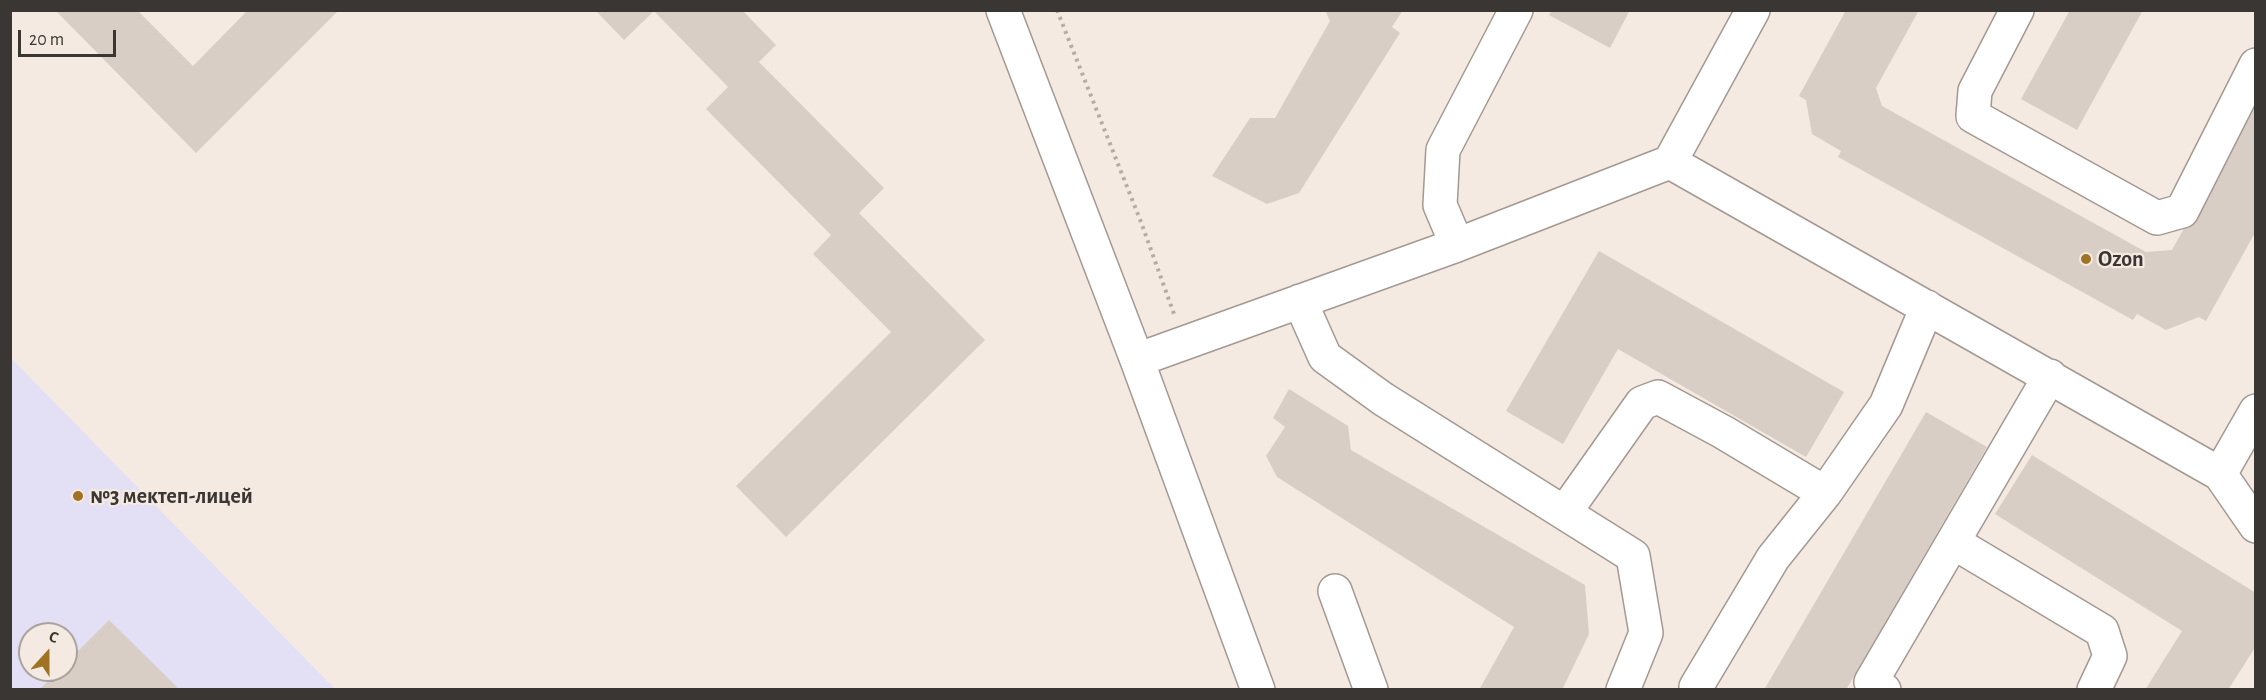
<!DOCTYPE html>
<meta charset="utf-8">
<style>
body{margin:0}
#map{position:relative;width:2266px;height:700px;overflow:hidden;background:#f4eae2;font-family:"Alegreya Sans",sans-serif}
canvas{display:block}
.frame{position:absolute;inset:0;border:12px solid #3a3633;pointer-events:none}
.north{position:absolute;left:18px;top:622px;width:60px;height:60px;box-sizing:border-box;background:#f4eae2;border:2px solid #aaa29c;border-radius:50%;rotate:21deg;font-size:16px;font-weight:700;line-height:24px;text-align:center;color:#3a3633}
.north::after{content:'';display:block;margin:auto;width:21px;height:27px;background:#a07324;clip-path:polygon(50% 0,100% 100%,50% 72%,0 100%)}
.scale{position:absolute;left:18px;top:30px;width:98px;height:27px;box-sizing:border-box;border:3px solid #3a3633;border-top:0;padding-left:8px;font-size:18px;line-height:21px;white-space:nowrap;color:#3a3633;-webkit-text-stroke:4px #f4eae2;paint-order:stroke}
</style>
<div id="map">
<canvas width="2266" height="700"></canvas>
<div class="frame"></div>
<div class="north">С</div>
<div class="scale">20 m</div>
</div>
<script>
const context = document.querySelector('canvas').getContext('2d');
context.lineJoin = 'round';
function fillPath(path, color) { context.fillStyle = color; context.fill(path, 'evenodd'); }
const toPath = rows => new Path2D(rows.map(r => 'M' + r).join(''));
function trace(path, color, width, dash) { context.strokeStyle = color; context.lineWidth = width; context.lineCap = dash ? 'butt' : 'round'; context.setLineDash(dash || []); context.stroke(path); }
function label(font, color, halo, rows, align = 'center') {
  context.font = font + ' "Alegreya Sans",sans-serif'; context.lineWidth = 4.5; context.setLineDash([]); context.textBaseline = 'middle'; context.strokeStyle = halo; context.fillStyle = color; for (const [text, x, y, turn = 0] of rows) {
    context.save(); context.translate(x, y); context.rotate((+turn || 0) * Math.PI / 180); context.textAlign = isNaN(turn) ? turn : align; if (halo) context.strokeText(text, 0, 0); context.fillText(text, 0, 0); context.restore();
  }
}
fillPath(toPath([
 [11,358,335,689,11,689],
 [30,634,66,634,66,670,30,670]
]), '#e3dff5');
fillPath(toPath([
 [55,10,137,10,193,66,248,10,339,10,196,153],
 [595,10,742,10,776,45,759,62,884,188,859,213,985,340,786,537,736,486,891,332,813,254,831,235,706,109,728,87,654,11,624,40],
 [1325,10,1403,10,1392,27,1400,33,1299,193,1267,204,1212,176,1250,118,1275,118,1330,21],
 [1552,10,1630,10,1610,48,1549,15],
 [1846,10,1919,10,1876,88,1882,106,2146,252,2172,250,2256,99,2256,231,2206,321,2199,317,2166,330,2137,314,2133,320,1838,157,1841,151,1812,134,1806,100,1799,96],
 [2070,10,2143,10,2077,130,2021,99],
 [1599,251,1844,392,1806,457,1618,349,1563,444,1506,411],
 [1289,389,1348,426,1351,450,1585,585,1589,634,1562,690,1479,690,1514,627,1277,477,1266,456,1285,427,1273,418],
 [1926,412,1987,447,1846,690,1764,690],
 [2032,455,2256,593,2256,646,2228,690,2145,690,2182,631,1995,514],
 [109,620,177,687,175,690,39,690,59,670,66,670,66,663]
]), '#d8cec6');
const minor = toPath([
 [1003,10,1137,360,1258,690],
 [2017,10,1975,91,1973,116,2157,218,2182,211,2256,65],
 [1670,162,1753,10],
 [1457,245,1440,205,1443,150,1516,10],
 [1300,301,1325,357,1383,399,1633,556,1646,633,1623,690],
 [1137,360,1457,245,1670,162,2220,474],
 [2256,411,2220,474,2256,526],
 [1565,512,1642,403,1658,397,1723,432,1825,493],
 [1953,542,2102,631,2110,656,2094,690],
 [1335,591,1371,690],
 [1697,690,1696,687,1773,558,1825,493,1886,405,1927,307],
 [1884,690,1871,682,2050,376]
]);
trace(minor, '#a39992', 36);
trace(toPath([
 [1057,10,1141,222,1174,314]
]), '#b4aca5', 4, [3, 4.5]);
trace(minor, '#fff', 33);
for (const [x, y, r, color] of [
 [2086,259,6,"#a07324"],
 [78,496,6,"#a07324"]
]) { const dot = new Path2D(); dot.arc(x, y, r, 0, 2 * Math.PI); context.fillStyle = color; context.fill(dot); trace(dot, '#f4eae2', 2); }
label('bold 22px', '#3a3633', '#f4eae2', [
 ["Ozon",2098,259],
 ["№3 мектеп-лицей",90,496]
], 'left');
</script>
